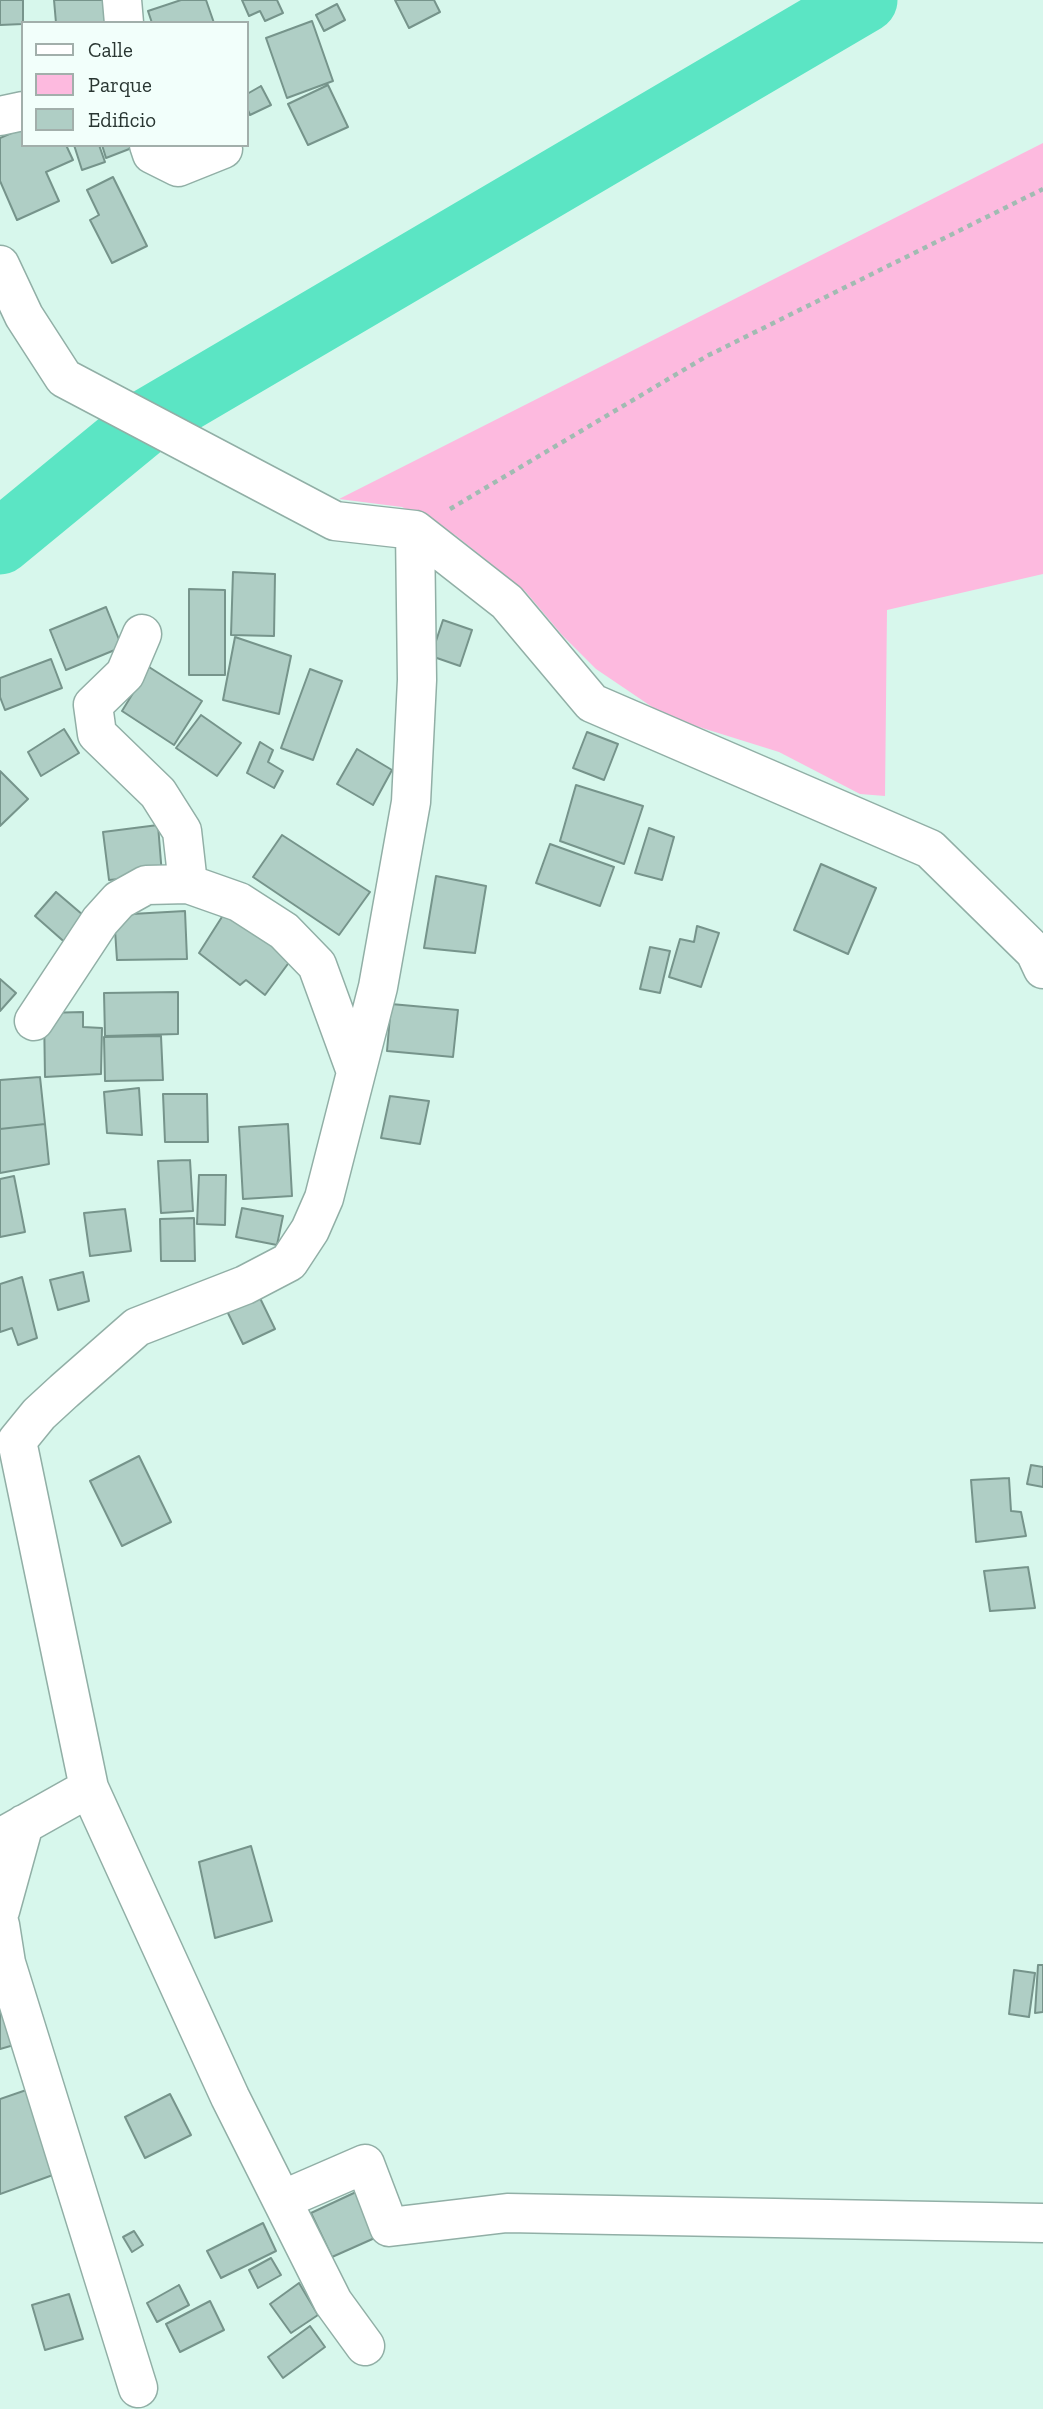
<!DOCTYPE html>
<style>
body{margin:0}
#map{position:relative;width:1043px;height:2409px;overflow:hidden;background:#d7f7ec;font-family:"Zilla Slab",serif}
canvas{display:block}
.legend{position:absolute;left:21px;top:21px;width:228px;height:126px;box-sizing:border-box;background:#f2fffb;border:2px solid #a2afab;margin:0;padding:9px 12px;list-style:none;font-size:21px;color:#293632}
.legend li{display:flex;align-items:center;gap:14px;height:35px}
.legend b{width:35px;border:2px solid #a2afab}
</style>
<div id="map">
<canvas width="1043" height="2409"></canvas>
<ul class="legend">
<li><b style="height:9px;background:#fff"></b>Calle</li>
<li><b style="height:19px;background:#fdbadf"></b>Parque</li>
<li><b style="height:19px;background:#afcec5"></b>Edificio</li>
</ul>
</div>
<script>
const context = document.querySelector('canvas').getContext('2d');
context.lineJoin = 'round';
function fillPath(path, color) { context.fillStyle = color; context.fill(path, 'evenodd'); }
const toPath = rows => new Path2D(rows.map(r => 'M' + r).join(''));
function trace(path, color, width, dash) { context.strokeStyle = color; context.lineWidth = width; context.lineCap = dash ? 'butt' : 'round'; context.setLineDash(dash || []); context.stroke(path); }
fillPath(toPath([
 [1043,143,1043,574,887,610,885,796,860,794,779,752,667,717,596,669,562,635,525,591,455,535,402,507,339,499]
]), '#fdbadf');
trace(toPath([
 [0,542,146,422,865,0]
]), '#5be5c4', 65);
const building = toPath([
 [0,0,23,0,23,24,0,25,0,0],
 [54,0,110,0,112,23,56,23,54,0],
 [181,0,206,0,214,23,152,23,148,11,181,0],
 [242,0,277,0,283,13,265,21,260,11,249,16,242,0],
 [395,0,434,0,440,12,409,28,395,0],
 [337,4,345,20,324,31,316,15,337,4],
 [312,21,333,81,287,98,266,38,312,21],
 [328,85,348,127,308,145,288,104,328,85],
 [261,86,271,105,250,115,247,108,247,94,261,86],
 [23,128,23,145,66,145,73,160,46,172,59,201,17,220,0,181,0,138,23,128],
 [74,145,99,145,105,162,82,170,74,145],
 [102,145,136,145,137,146,106,158,102,145],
 [113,177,147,246,112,263,90,220,99,215,87,190,113,177],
 [233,572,275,574,274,636,231,635,233,572],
 [189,589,225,590,225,675,189,675,189,589],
 [106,607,122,647,66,670,50,630,106,607],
 [443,620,472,630,460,666,431,656,443,620],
 [235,637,291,656,279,714,223,700,235,637],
 [51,659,62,688,5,710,0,697,0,678,51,659],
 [149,667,202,701,174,745,122,711,149,667],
 [310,669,342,681,313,760,281,748,310,669],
 [201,715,241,743,217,776,176,748,201,715],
 [64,729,79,753,41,776,28,752,64,729],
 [587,732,618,744,604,780,573,768,587,732],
 [260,742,273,750,268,762,283,771,274,788,247,773,260,742],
 [357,749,392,770,373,805,337,784,357,749],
 [0,771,28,799,0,826,0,771],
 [576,785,643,806,624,864,560,841,576,785],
 [158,825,162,875,109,880,103,832,158,825],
 [649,828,674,837,662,880,635,873,649,828],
 [282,835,370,892,339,935,253,877,282,835],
 [550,844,614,867,600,906,536,883,550,844],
 [821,864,876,888,848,954,794,930,821,864],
 [436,876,486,886,475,953,424,948,436,876],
 [56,892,90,921,69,946,35,916,56,892],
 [227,909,293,957,265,995,246,980,240,985,199,953,227,909],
 [185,911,187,959,117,960,114,915,185,911],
 [697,926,719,933,701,987,669,977,680,939,694,942,697,926],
 [650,947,670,951,660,993,640,989,650,947],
 [0,979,16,993,0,1011,0,979],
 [178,992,178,1034,105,1036,104,993,178,992],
 [391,1004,458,1010,453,1057,387,1051,391,1004],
 [83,1012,83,1027,102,1028,101,1074,45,1077,44,1013,83,1012],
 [161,1036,163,1080,105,1081,104,1037,161,1036],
 [40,1077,45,1124,0,1129,0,1080,40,1077],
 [139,1088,142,1135,107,1133,104,1092,139,1088],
 [163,1094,207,1094,208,1142,165,1142,163,1094],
 [390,1096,429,1101,420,1144,381,1138,390,1096],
 [45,1124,49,1164,0,1173,0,1129,45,1124],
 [288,1124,292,1196,243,1199,239,1127,288,1124],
 [190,1160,193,1211,161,1213,158,1161,190,1160],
 [199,1175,226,1175,225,1225,197,1224,199,1175],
 [14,1176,25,1232,0,1237,0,1179,14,1176],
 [242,1208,283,1216,277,1245,236,1237,242,1208],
 [125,1209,131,1251,90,1256,84,1213,125,1209],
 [194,1218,195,1261,161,1261,160,1219,194,1218],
 [83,1272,89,1301,58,1310,50,1280,83,1272],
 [22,1277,37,1338,18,1345,12,1328,0,1332,0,1284,22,1277],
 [258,1294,275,1329,243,1344,226,1309,258,1294],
 [139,1456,171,1522,122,1546,90,1481,139,1456],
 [1031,1465,1043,1467,1043,1487,1027,1484,1031,1465],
 [1009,1478,1011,1511,1021,1512,1026,1536,976,1542,971,1480,1009,1478],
 [1028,1567,1035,1608,990,1611,984,1571,1028,1567],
 [251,1846,272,1921,215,1938,199,1862,251,1846],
 [1038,1965,1043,1965,1043,2012,1035,2013,1038,1965],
 [1014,1970,1035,1973,1029,2017,1009,2014,1014,1970],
 [0,1974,21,2043,0,2049,0,1974],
 [35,2087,64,2171,0,2194,0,2099,35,2087],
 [170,2094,191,2135,145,2158,125,2117,170,2094],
 [356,2192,377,2237,332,2257,311,2213,356,2192],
 [263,2223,276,2251,221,2278,207,2251,263,2223],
 [134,2231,143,2245,132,2252,123,2237,134,2231],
 [271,2258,281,2275,258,2288,249,2270,271,2258],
 [299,2283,318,2315,291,2333,270,2304,299,2283],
 [179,2285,189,2305,157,2322,147,2303,179,2285],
 [69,2294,83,2339,45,2350,32,2305,69,2294],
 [210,2301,224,2330,180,2352,166,2324,210,2301],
 [310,2326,325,2347,283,2378,268,2357,310,2326]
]);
fillPath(building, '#afcec5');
trace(building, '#76948b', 2);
const minor = toPath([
 [122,0,124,23],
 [0,116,23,111],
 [149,145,152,154,178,167,223,149],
 [0,265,24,316,64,378,335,521,415,530,507,602,592,703,930,849,1035,952,1043,969],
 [142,634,125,674,93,705,97,734,158,793,182,831,188,884],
 [34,1021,100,921,119,900,146,885,188,884,239,902,284,931,317,965,355,1069],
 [0,1838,89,1788],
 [0,1911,24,1824],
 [0,1925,6,1963,138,2388],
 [282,2200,365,2164,389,2227,507,2213,1043,2223],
 [365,2346,333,2302,230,2097,89,1788,17,1441,39,1414,64,1391,137,1327,245,1285,289,1262,310,1230,324,1198,378,987,411,802,417,680,415,530]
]);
trace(minor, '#91afa6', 41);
trace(toPath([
 [450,509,707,356,1043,189]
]), '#a1bbb2', 4.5, [5, 5]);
trace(minor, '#fff', 38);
</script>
